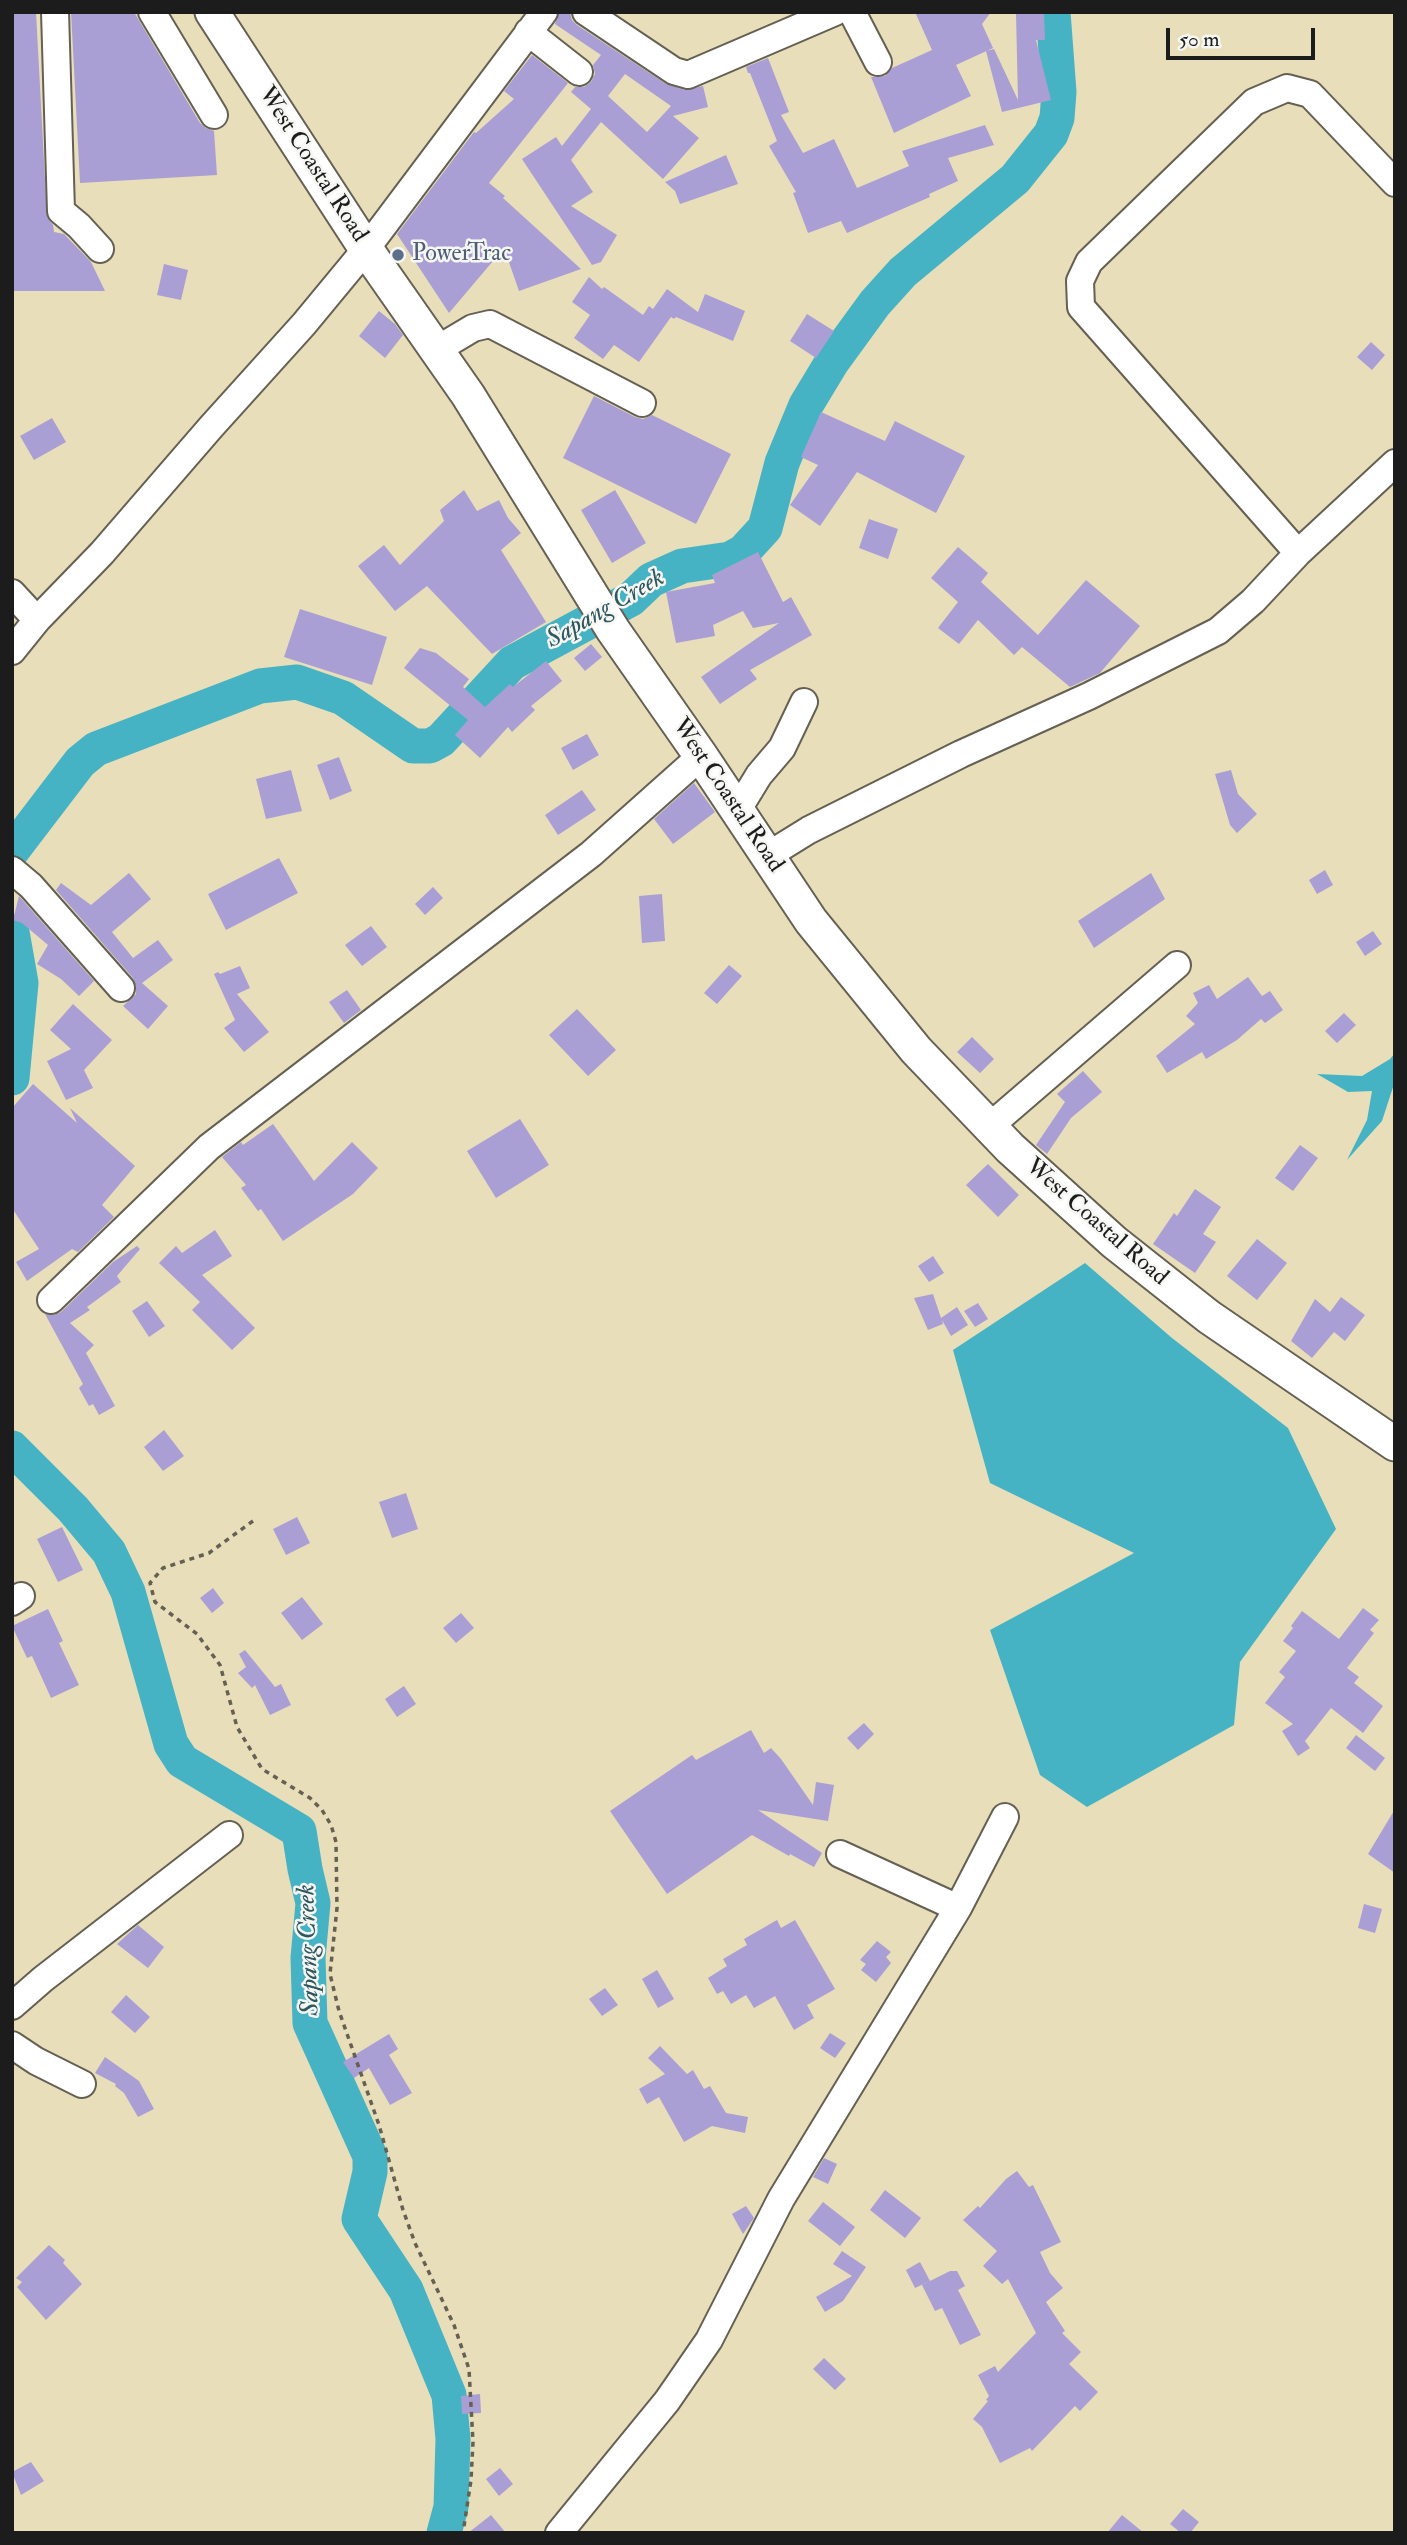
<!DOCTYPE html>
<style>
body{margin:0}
#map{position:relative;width:1407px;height:2545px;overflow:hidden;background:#e9deba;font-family:"IM FELL Double Pica",serif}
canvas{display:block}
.frame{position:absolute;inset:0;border:14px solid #1c1c1c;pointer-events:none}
.scale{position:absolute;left:1166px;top:28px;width:149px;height:32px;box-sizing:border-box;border:4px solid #1c1c1c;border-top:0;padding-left:9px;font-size:21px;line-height:24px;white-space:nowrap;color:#1c1c1c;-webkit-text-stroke:5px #f6f6f2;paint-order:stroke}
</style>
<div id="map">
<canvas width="1407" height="2545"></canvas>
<div class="frame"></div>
<div class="scale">50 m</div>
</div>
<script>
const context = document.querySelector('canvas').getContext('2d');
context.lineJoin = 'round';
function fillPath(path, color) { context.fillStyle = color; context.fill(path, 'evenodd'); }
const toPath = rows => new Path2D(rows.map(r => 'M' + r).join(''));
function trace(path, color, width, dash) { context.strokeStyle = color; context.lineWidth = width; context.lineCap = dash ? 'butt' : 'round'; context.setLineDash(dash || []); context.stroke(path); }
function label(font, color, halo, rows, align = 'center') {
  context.font = font + ' "IM FELL Double Pica",serif'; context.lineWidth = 5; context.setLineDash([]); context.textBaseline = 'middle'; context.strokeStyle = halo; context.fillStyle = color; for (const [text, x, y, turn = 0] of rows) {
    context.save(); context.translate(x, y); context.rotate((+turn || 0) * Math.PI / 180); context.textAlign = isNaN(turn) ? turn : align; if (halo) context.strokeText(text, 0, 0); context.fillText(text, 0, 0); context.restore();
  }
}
fillPath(toPath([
 [1395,1053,1395,1081,1382,1121,1347,1160,1367,1120,1372,1091,1348,1092,1317,1074,1362,1076,1390,1059],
 [1085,1263,1172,1338,1288,1428,1336,1529,1240,1662,1234,1725,1087,1807,1040,1775,990,1630,1134,1553,990,1483,953,1350]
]), '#46b3c4');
trace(toPath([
 [12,851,80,762,96,749,260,686,297,682,343,698,413,746,430,746,441,740,512,663,631,599,651,580,682,566,730,559,743,552,765,528,782,463,806,405,832,362,875,303,903,272,1015,179,1051,134,1057,118,1059,92,1053,12],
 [12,932,21,983,12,1078],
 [12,1448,73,1509,109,1552,128,1592,171,1744,182,1761,299,1831,305,1869,313,1903,308,1958,310,2023,370,2156,370,2172,359,2219,406,2290,449,2395,453,2439,451,2507,444,2533]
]), '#46b3c4', 35);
fillPath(toPath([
 [12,12,36,12,47,217,53,225,54,232,64,234,91,262,105,291,12,291],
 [71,12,134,12,200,123,206,128,214,131,217,175,80,183],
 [559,12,570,12,572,20,577,25,666,84,685,90,703,86,708,107,673,116,699,138,663,179,601,122,571,160,593,192,571,206,617,235,601,262,592,265,522,159,556,137,562,146,591,109,571,92,575,87,584,87,591,82,595,74,593,65,601,55,555,24],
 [625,74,671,106,647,132,608,96],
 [915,12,991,12,982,24,993,48,956,65,971,96,894,133,871,77,885,76,892,68,932,50],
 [1016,14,1044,14,1045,40,1036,40,1051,100,1002,112,986,51,994,49,1018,100],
 [532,55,568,83,489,183,505,196,503,198,581,269,519,291,504,248,449,313,397,234,474,132,476,133,514,99,504,91],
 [768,58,789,112,781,115,803,153,834,139,857,188,909,166,902,151,985,125,994,145,948,158,958,181,929,194,930,197,847,233,841,221,808,233,793,193,796,192,769,146,777,141,750,73,748,73,746,67],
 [726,155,738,184,680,204,675,191,665,182],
 [164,264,188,270,181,300,157,295],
 [589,277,602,289,604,287,643,315,649,306,653,309,667,289,698,312,705,294,745,311,733,341,676,317,674,319,671,317,639,362,614,345,603,359,574,338,590,315,572,302],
 [379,311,395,324,403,335,385,358,359,336],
 [807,314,834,331,816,358,790,341],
 [1371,342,1385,355,1372,370,1357,357],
 [594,396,635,417,643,419,652,415,731,454,696,524,563,458],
 [821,412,885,441,895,421,965,456,936,513,857,472,820,526,790,505,818,465,801,457],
 [52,418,66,442,34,460,20,436],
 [464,490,477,511,499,500,508,518,521,533,501,550,546,622,492,654,427,586,395,611,358,566,384,545,400,565,444,521,440,510],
 [615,490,646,543,612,563,581,510],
 [869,519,898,529,888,559,859,548],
 [958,547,988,573,981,582,1038,635,1086,580,1140,626,1100,673,1070,687,1022,647,1014,655,978,620,959,644,938,628,958,602,931,578],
 [758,552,783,602,791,597,812,635,750,670,757,679,720,704,701,677,779,623,753,628,743,611,713,625,715,636,676,643,666,592,715,583,712,575],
 [300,609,387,637,372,685,284,657],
 [591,644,602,657,585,671,574,658],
 [420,648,436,653,469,679,463,687,485,707,510,684,513,687,546,661,562,681,531,706,535,710,512,732,508,727,480,758,455,735,468,720,404,668],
 [587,734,599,755,573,770,561,748],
 [339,757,352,791,330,800,317,765],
 [291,770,302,811,266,819,256,779],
 [1231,770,1238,794,1257,814,1237,833,1230,825,1215,774],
 [694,783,715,812,673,844,654,819],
 [582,790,596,810,558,835,545,815],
 [279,858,298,893,226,930,208,894],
 [1325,870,1333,885,1317,894,1309,880],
 [129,873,151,899,112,932,133,958,158,940,173,960,142,983,168,1006,148,1029,123,1006,136,994,136,986,133,978,56,890,61,883,91,905],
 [1151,873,1165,899,1094,948,1078,921],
 [433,887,443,898,425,915,415,904],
 [662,894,665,941,642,943,639,896],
 [19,896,94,981,79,996,61,979,37,964,48,945,22,923,13,920],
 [371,926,387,947,362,966,345,945],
 [1373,931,1382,944,1365,956,1356,942],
 [729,965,742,976,717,1004,704,993],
 [240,966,250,988,237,994,269,1032,244,1052,224,1028,235,1020,214,974,218,972,220,974],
 [1248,977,1262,996,1270,991,1283,1010,1265,1023,1261,1019,1237,1040,1206,1059,1202,1052,1167,1073,1156,1056,1195,1024,1186,1016,1198,1003,1193,993,1209,985,1217,999],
 [347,990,361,1010,344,1023,329,1002],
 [73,1004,112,1040,84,1070,93,1088,66,1100,47,1061,71,1049,50,1030],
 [577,1009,616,1050,588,1076,549,1035],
 [1344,1013,1356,1025,1337,1043,1325,1031],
 [972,1037,994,1059,980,1073,957,1052],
 [1083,1071,1102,1092,1071,1118,1047,1154,1036,1145,1065,1102,1057,1094],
 [33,1084,77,1123,70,1108,135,1166,102,1205,114,1217,78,1252,72,1249,27,1281,16,1262,39,1249,12,1208,12,1108],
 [520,1119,549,1165,496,1198,467,1151],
 [273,1124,314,1181,352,1142,378,1168,353,1194,283,1241,261,1209,258,1211,241,1188,246,1185,222,1157,241,1142,243,1145],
 [1300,1145,1318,1158,1293,1191,1275,1178],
 [988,1164,1019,1195,998,1217,966,1185],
 [1195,1189,1221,1207,1203,1234,1216,1242,1195,1273,1153,1244,1174,1213,1177,1216],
 [215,1230,232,1256,202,1275,255,1328,232,1350,192,1310,200,1302,159,1263,176,1246,182,1253],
 [1257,1239,1287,1263,1257,1300,1227,1276],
 [137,1246,140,1249,117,1276,121,1282,87,1307,90,1310,70,1323,94,1345,86,1353,115,1406,99,1415,93,1404,89,1406,79,1388,83,1384,45,1314,54,1315,61,1312,113,1262],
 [933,1256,944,1273,929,1282,918,1266],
 [933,1294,941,1318,957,1307,968,1325,951,1336,942,1320,943,1324,928,1330,914,1298],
 [1341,1297,1365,1315,1345,1341,1334,1332,1312,1358,1291,1341,1315,1299,1330,1312],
 [147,1301,165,1326,149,1337,132,1311],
 [978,1303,988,1319,975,1327,964,1311],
 [164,1430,184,1456,163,1471,144,1447],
 [406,1493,418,1529,392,1538,379,1502],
 [297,1517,310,1543,286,1555,273,1529],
 [62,1527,83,1570,58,1582,37,1539],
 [213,1588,224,1603,212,1613,200,1598],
 [302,1597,323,1624,302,1640,281,1613],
 [1363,1608,1379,1620,1370,1630,1374,1633,1347,1668,1359,1677,1354,1683,1383,1706,1363,1733,1331,1708,1305,1741,1310,1748,1298,1756,1282,1731,1293,1724,1265,1703,1285,1677,1279,1672,1296,1651,1283,1641,1293,1628,1291,1626,1302,1611,1339,1639],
 [48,1609,63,1641,59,1643,79,1685,51,1698,32,1656,27,1658,12,1626],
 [461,1613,474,1628,456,1643,443,1628],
 [245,1650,275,1687,281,1684,291,1705,270,1715,255,1685,252,1688,238,1673,246,1667,239,1654],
 [404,1686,416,1704,397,1717,385,1699],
 [864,1723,874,1734,858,1750,847,1738],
 [751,1730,764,1753,771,1748,781,1759,813,1805,816,1782,834,1785,828,1821,758,1810,822,1853,814,1867,790,1854,789,1856,752,1835,667,1894,610,1811,692,1755,696,1760],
 [1356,1735,1385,1758,1375,1771,1346,1748],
 [1395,1809,1395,1873,1368,1854],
 [1364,1904,1382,1909,1375,1933,1358,1928],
 [777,1920,781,1928,795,1920,835,1989,807,2005,814,2018,794,2030,775,1996,754,2008,746,1995,731,2004,723,1991,717,1994,708,1978,727,1966,723,1959,747,1945,744,1939],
 [138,1925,164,1947,148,1968,117,1944],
 [877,1941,891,1952,886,1957,891,1963,876,1982,861,1970,866,1964,860,1960],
 [657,1970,674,1999,658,2008,642,1979],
 [605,1988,618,2005,602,2016,589,1999],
 [126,1995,150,2017,135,2033,111,2012],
 [830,2033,846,2043,835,2058,820,2048],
 [389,2034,398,2049,389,2055,412,2093,390,2105,369,2068,354,2078,343,2062],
 [660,2046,687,2074,693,2070,704,2089,710,2086,726,2113,748,2117,745,2133,712,2126,684,2142,659,2097,647,2104,639,2089,665,2074,648,2058],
 [105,2057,139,2081,154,2109,138,2117,124,2093,115,2086,116,2084,95,2073],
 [824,2158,837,2164,828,2184,813,2177],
 [1017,2171,1029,2187,1033,2185,1061,2242,1040,2252,1050,2273,1063,2288,1046,2302,1065,2331,1062,2333,1081,2352,1069,2364,1098,2392,1080,2411,1075,2406,1032,2451,1030,2448,1000,2463,982,2427,973,2419,988,2401,986,2400,989,2396,978,2375,995,2366,998,2372,1036,2333,1008,2279,1002,2284,983,2266,997,2251,963,2220,978,2206,980,2208,1006,2179],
 [885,2190,921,2218,905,2238,870,2210],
 [823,2202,855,2227,840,2246,808,2221],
 [746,2206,754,2218,743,2234,732,2214],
 [49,2245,65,2260,63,2263,82,2284,46,2320,17,2287,22,2282,16,2278],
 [842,2251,866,2267,843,2301,825,2312,816,2297,852,2276,833,2264],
 [920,2262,930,2281,915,2288,906,2270],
 [950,2271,957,2271,965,2286,958,2290,981,2335,960,2345,942,2308,935,2311,922,2285],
 [824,2358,846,2379,835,2390,813,2369],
 [480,2394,481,2413,462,2414,461,2396],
 [31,2462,44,2481,21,2495,12,2472],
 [500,2468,513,2484,499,2496,486,2479],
 [1183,2509,1199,2522,1190,2533,1181,2533,1170,2524],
 [491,2515,506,2533,468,2533],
 [1122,2515,1144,2533,1107,2533]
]), '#a99fd4');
const minor = toPath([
 [55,12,61,211,79,226,100,249],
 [152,12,214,115],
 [586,12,674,71,688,75,835,12],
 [852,12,878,62],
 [528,32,579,72],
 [436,350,473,328,490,324,642,403],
 [1298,553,1081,307,1080,281,1089,262,1254,102,1287,88,1310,94,1395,183],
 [12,593,37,620],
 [12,651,37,620,102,553,211,427,304,324,366,249,544,12],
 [737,811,759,775,782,748,804,702],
 [767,856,809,830,961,754,1089,696,1218,631,1253,601,1298,553,1395,463],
 [12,870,31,886,121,988],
 [990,1126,1177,965],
 [51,1300,209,1147,591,854,701,756],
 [12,1602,21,1596],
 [840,1854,958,1908],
 [12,2006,43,1979,229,1835],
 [12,2045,36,2061,82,2084],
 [559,2533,667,2401,709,2340,781,2199,958,1908,1005,1817]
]);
const major = toPath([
 [212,12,366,249,468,395,613,630,701,756,811,921,916,1050,1010,1148,1114,1242,1209,1317,1395,1444]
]);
trace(minor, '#646053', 30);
trace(major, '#646053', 37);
trace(toPath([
 [253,1521,209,1553,163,1568,150,1583,155,1602,197,1634,220,1665,237,1727,262,1769,310,1798,322,1810,331,1825,336,1842,337,1908,330,1974,339,2011,379,2125,403,2210,415,2243,454,2325,469,2369,473,2442,471,2480,463,2533]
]), '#646053', 3.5, [5, 5]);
trace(minor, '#fff', 26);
trace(major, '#fff', 33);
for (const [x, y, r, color] of [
 [398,255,7,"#5c6f8a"]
]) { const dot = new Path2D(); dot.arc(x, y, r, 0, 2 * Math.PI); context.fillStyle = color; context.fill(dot); trace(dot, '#f6f6f2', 2.5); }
label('24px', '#1c1c1c', '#f6f6f2', [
 ["West Coastal Road",312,165,57],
 ["West Coastal Road",727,796,56],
 ["West Coastal Road",1096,1223,41]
]);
label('24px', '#4e5e75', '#f6f6f2', [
 ["PowerTrac",412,255]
], 'left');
label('italic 26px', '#2d585f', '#f6f6f2', [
 ["Sapang Creek",606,610,-30],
 ["Sapang Creek",310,1950,-92]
]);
</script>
